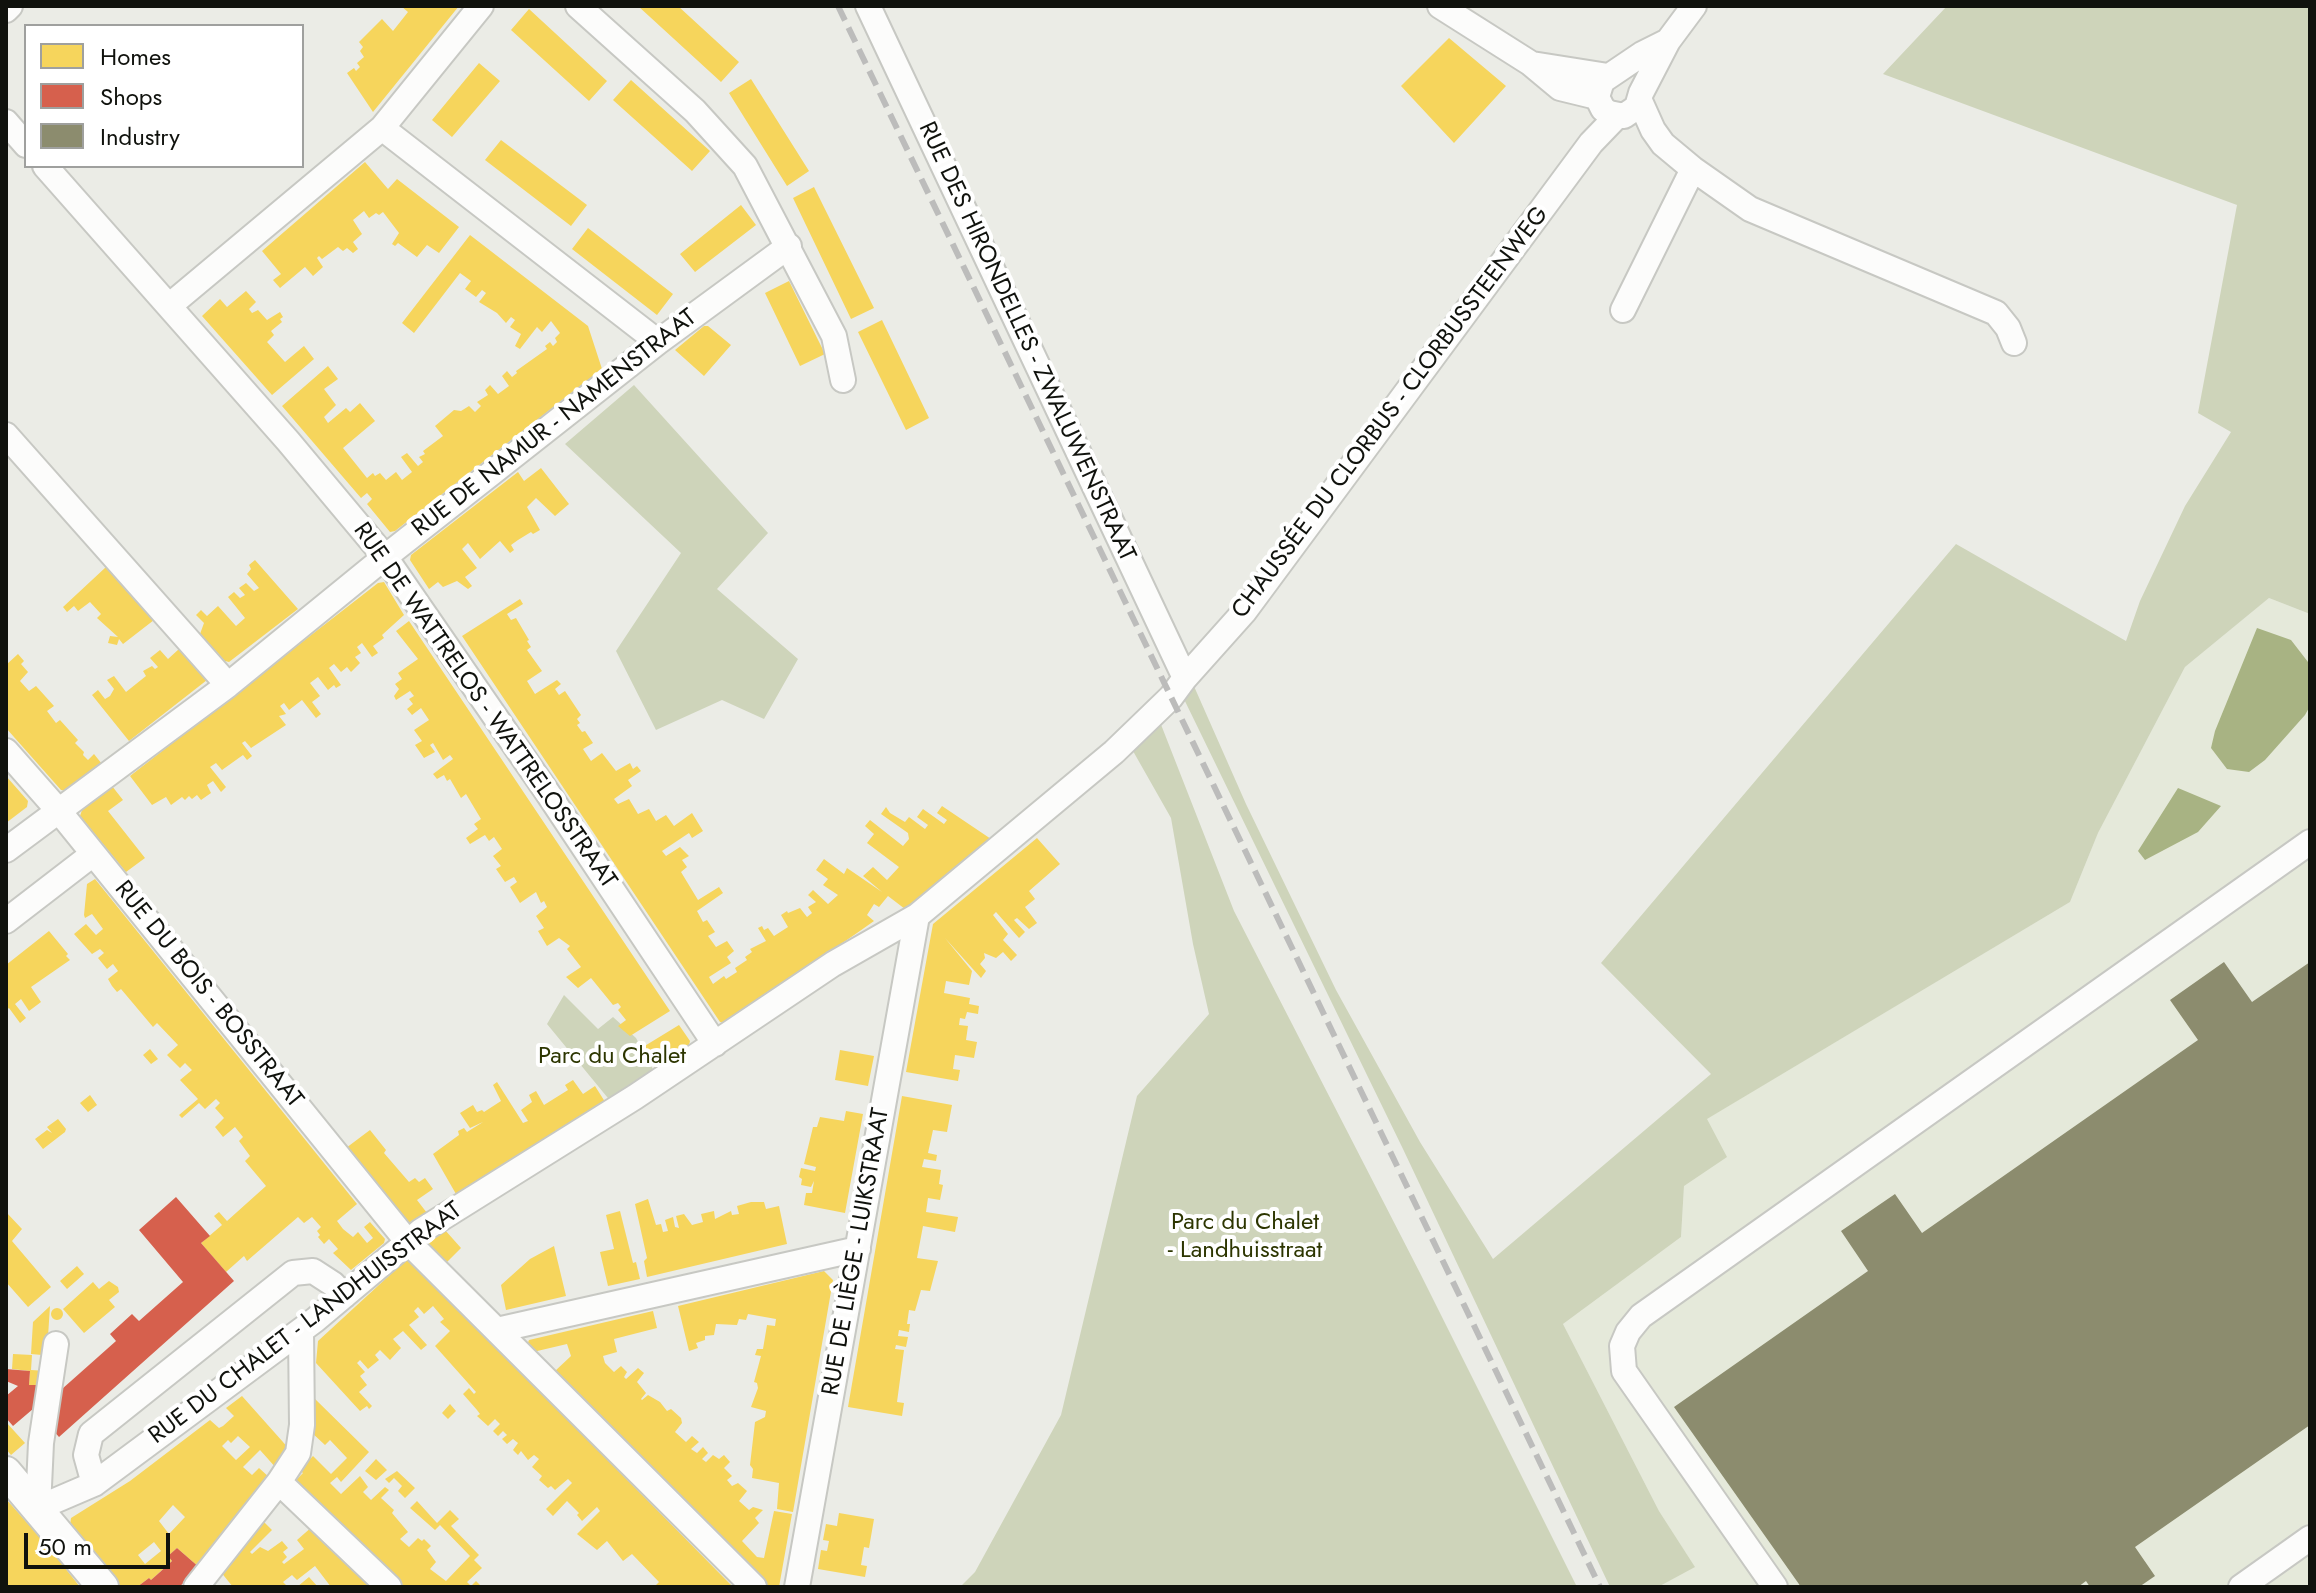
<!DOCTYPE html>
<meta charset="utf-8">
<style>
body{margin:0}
#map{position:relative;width:2316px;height:1593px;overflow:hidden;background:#ebece6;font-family:Jost,sans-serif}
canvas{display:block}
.frame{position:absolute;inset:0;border:8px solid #10120d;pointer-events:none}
.legend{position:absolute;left:24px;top:24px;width:280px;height:144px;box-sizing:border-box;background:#fff;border:2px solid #9fa09e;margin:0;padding:10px 14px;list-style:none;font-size:24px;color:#10120d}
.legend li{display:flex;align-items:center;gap:16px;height:40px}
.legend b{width:40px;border:2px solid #9fa09e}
.scale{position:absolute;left:24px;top:1533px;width:146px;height:36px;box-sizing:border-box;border:4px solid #10120d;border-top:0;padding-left:10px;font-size:24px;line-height:28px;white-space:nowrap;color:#10120d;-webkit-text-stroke:6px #fff;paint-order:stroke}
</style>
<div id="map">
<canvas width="2316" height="1593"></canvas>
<div class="frame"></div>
<ul class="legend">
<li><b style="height:22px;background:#f6d55c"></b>Homes</li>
<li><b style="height:22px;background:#d6604d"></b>Shops</li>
<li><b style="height:22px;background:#8c8c6e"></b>Industry</li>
</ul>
<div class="scale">50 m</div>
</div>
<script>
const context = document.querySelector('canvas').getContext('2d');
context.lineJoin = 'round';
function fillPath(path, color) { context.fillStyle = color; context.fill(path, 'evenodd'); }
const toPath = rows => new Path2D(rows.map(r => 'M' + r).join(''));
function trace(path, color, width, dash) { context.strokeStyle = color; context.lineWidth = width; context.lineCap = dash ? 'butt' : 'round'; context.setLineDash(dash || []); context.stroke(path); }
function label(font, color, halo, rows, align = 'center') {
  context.font = font + ' Jost,sans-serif'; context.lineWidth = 8; context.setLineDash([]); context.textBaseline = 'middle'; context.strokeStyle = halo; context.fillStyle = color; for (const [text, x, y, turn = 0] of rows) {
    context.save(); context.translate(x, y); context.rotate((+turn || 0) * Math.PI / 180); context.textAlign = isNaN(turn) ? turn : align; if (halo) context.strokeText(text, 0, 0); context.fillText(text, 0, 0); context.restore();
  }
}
fillPath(toPath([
 [2269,598,2310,614,2310,1587,1658,1587,1694,1566,1659,1511,1563,1324,1681,1237,1684,1186,1706,1119,2070,902,2098,833,2185,667]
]), '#e5e9da');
fillPath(toPath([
 [1947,6,2310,6,2310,614,2269,598,2185,667,2098,833,2070,902,1707,1119,1727,1157,1684,1186,1681,1237,1563,1324,1659,1511,1695,1567,1658,1587,1610,1587,1403,1149,1182,695,1193,684,1246,804,1336,990,1420,1142,1493,1259,1711,1074,1601,963,1956,544,2126,641,2140,601,2185,506,2231,432,2198,413,2237,205,1883,74],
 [634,385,768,533,717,589,798,659,764,719,722,700,656,730,616,651,681,553,565,444],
 [1160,722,1234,911,1420,1273,1577,1587,960,1587,975,1572,1061,1415,1137,1096,1209,1014,1193,944,1171,818,1129,744],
 [564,995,598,1029,613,1017,636,1038,655,1073,612,1103,547,1024]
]), '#ced4ba');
fillPath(toPath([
 [2257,628,2291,640,2308,662,2310,706,2305,715,2265,760,2249,772,2227,769,2211,748,2215,731],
 [2178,788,2221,806,2198,832,2145,860,2138,851]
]), '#a8b383');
fillPath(toPath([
 [401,6,459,6,373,112,347,73,354,68,356,71,360,67,357,63,364,57,360,51,363,47,359,42,382,19,393,31,408,12],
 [638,6,678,6,739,62,721,82],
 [529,9,607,81,589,101,511,30],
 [1449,38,1506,86,1454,143,1401,86],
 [479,63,500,81,452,137,432,120],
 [751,79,809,171,787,186,729,93],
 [631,80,710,151,692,171,613,100],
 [501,140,587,205,571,226,485,160],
 [365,162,388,189,397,179,459,227,439,253,427,245,417,257,398,243,395,246,392,244,399,233,383,212,379,215,376,213,369,218,364,211,353,220,362,234,353,242,358,249,353,253,347,248,343,251,338,247,322,259,319,256,317,258,323,267,313,276,305,267,280,288,273,280,281,274,262,251],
 [814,187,874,308,851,319,793,198],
 [741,205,756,225,695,272,680,254],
 [588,228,673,294,657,315,572,249],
 [470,235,588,326,602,369,395,531,390,532,367,504,372,499,367,493,361,498,282,406,328,366,338,379,324,389,336,405,324,417,328,423,346,408,350,412,360,403,375,421,343,448,367,478,373,473,375,476,380,473,386,480,396,472,402,480,412,472,401,457,407,453,418,466,423,462,419,457,425,454,423,451,443,436,435,426,454,410,461,411,469,406,475,412,481,406,477,402,488,395,485,390,490,385,498,394,509,386,502,376,507,371,512,377,517,373,516,371,547,349,545,346,550,342,553,346,557,342,555,338,560,333,551,321,542,332,537,327,520,349,515,346,521,334,510,327,515,320,511,317,506,323,497,313,479,302,486,293,482,290,476,297,465,289,471,281,460,273,414,333,402,323],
 [789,281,825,354,800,366,765,293],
 [246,291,256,302,249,309,252,313,258,310,267,320,280,312,283,317,280,319,282,322,271,331,274,335,267,342,285,362,304,346,314,359,272,395,202,316,220,299,227,307],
 [882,320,929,418,906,430,858,332],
 [704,326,708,326,731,345,704,376,675,350],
 [541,468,569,504,555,516,536,498,527,507,540,530,533,534,531,532,518,540,511,545,514,550,510,553,500,541,480,559,468,543,462,549,477,568,465,577,472,586,468,589,457,581,443,587,438,582,429,589,410,560,411,555,518,472,524,481],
 [255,560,298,609,229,662,225,661,200,634,204,623,196,615,201,610,207,616,218,606,236,626,245,618,228,597,234,592,240,598,245,595,239,588,246,583,254,591,259,588,247,574,251,569,249,565],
 [106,567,154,620,123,644,119,639,117,645,108,643,110,636,118,637,97,618,101,614,90,602,78,611,74,606,67,612,63,607],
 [384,582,404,615,382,635,384,638,373,646,378,653,372,657,362,643,357,647,361,653,355,657,360,663,351,672,347,667,341,672,334,664,329,668,341,685,336,688,334,685,328,690,318,677,310,683,320,696,312,702,321,714,316,718,302,700,289,710,284,703,280,706,286,714,279,716,286,725,251,748,245,741,242,743,252,756,247,760,243,755,222,770,216,763,210,767,226,787,221,792,213,781,207,785,211,793,201,800,197,795,192,799,189,796,185,800,182,797,171,805,166,797,152,805,130,776,378,583],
 [520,599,523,604,507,614,511,620,516,618,529,640,527,641,531,647,527,650,542,671,527,681,535,694,557,680,561,684,555,689,559,695,565,691,581,715,577,719,580,723,577,725,582,732,585,731,593,743,583,749,591,761,602,753,616,771,630,763,633,769,637,766,641,771,628,780,632,786,614,799,618,804,629,799,638,814,649,809,656,821,666,815,674,826,692,813,703,831,692,838,689,833,662,851,666,856,680,847,689,856,682,860,687,867,681,872,698,900,719,887,723,893,697,911,703,922,707,920,715,932,708,936,716,947,727,941,734,951,727,957,731,963,709,977,713,984,724,976,726,979,737,972,735,968,747,960,745,957,752,952,750,949,766,941,758,928,762,926,764,930,768,928,774,936,788,927,781,915,787,911,788,913,800,908,807,917,812,913,808,907,816,902,808,895,813,890,828,904,838,895,823,885,828,879,816,870,824,859,844,874,847,868,882,892,863,876,873,867,887,880,899,867,867,843,874,834,865,826,870,820,903,846,909,839,908,833,881,814,886,807,890,813,905,822,909,817,925,829,928,825,917,817,923,809,944,824,947,820,937,813,942,806,991,839,905,909,888,896,879,907,874,904,867,915,874,921,857,933,726,1023,720,1022,462,636],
 [409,621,670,1011,630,1036,618,1026,626,1020,618,1010,621,1007,618,1003,613,1005,591,978,578,988,566,977,581,967,567,949,570,946,559,938,547,946,538,931,544,928,536,916,547,907,544,901,541,903,536,892,520,903,510,887,517,882,514,877,505,882,496,869,501,866,493,856,502,849,494,837,489,841,485,835,470,844,466,838,478,829,474,824,481,819,466,794,461,798,450,779,447,781,444,775,437,779,433,774,453,759,450,755,443,760,433,743,430,745,435,752,424,758,415,745,422,741,414,730,429,720,421,708,412,715,407,709,413,704,409,699,414,696,410,691,396,700,394,696,399,689,395,684,402,679,398,673,418,659,396,631],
 [179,649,207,680,129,741,92,695,98,690,105,699,110,696,114,689,107,680,114,676,126,692,146,676,143,671,152,666,155,669,158,667,150,658,160,650,168,659],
 [18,654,24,661,21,664,28,672,20,681,29,691,36,686,54,706,47,711,56,723,60,720,78,740,75,743,84,752,83,755,88,760,94,754,102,764,67,791,61,790,6,728,6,665],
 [6,776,28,801,27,807,6,823],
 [112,786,123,800,108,811,145,858,126,872,80,816,82,810],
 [1037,838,1060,864,1029,891,1035,899,1025,907,1037,923,1029,929,1017,918,1014,920,1025,932,1019,938,996,912,993,915,1008,934,1003,940,1017,955,1011,961,1003,952,996,958,984,953,985,958,980,964,986,971,981,978,945,938,972,971,969,985,946,981,944,993,970,998,969,1004,979,1006,978,1014,967,1012,965,1019,960,1018,959,1025,968,1026,966,1040,977,1042,974,1058,955,1055,953,1069,960,1070,958,1081,906,1072,933,924],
 [95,879,357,1204,337,1221,343,1229,353,1237,358,1232,367,1243,373,1238,364,1227,370,1222,385,1239,384,1243,351,1270,333,1253,338,1249,329,1239,324,1244,318,1237,320,1235,317,1231,321,1227,312,1217,304,1223,298,1217,247,1261,244,1256,226,1272,201,1243,222,1225,214,1216,219,1212,227,1221,266,1186,245,1161,250,1156,239,1141,243,1137,235,1127,223,1137,215,1127,224,1118,215,1108,220,1103,216,1099,205,1109,199,1103,182,1118,179,1115,198,1099,180,1080,192,1070,185,1063,180,1068,167,1055,178,1045,157,1023,153,1027,121,989,117,992,112,986,108,979,118,971,113,964,107,969,98,958,104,953,100,949,92,954,74,934,86,924,96,935,103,929,92,914,85,918,84,915,87,884],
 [49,931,68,954,66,956,70,960,31,987,41,1002,29,1011,21,999,15,1004,26,1018,20,1023,9,1008,6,1010,6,965],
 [679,1025,690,1041,689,1045,655,1068,643,1047],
 [150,1049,158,1059,151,1064,143,1055],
 [840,1050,874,1056,868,1086,835,1080],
 [573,1080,583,1094,595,1086,607,1105,456,1194,433,1154,459,1135,458,1131,464,1128,467,1132,483,1122,470,1128,460,1113,473,1105,477,1112,482,1110,484,1112,501,1101,493,1085,497,1082,523,1123,528,1121,521,1110,532,1102,529,1095,536,1091,544,1105,568,1090,565,1085],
 [90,1095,97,1105,88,1112,80,1103],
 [902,1096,952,1105,947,1132,933,1130,928,1153,937,1155,936,1161,924,1159,922,1167,941,1170,939,1184,943,1185,940,1200,928,1198,926,1212,958,1217,955,1232,923,1226,917,1258,938,1261,930,1291,921,1290,915,1311,909,1310,907,1324,910,1324,909,1332,899,1330,898,1336,908,1337,906,1347,896,1345,895,1349,904,1350,897,1402,904,1403,902,1416,848,1407],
 [846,1111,863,1114,845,1213,804,1205,806,1193,812,1193,814,1181,811,1187,801,1185,802,1179,799,1177,801,1168,815,1171,816,1167,804,1164,813,1127,817,1127,820,1117,844,1121],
 [58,1119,66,1129,65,1132,43,1149,35,1139,47,1130,52,1133,47,1127],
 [370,1130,386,1150,384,1153,409,1182,415,1178,419,1182,425,1178,433,1189,417,1200,427,1213,411,1225,403,1220,346,1148],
 [648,1199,656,1225,661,1224,663,1232,668,1231,665,1220,673,1217,675,1227,679,1228,676,1216,684,1214,692,1225,703,1222,701,1214,714,1211,715,1219,731,1211,732,1215,739,1214,737,1206,751,1202,764,1202,766,1209,779,1206,787,1244,647,1277,644,1261,647,1258,635,1204],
 [620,1211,633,1263,636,1262,640,1279,608,1286,600,1252,614,1249,606,1215],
 [6,1212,22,1229,12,1241,51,1287,28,1307,6,1282],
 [445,1230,461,1248,446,1263,428,1245,429,1240],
 [554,1246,566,1296,506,1310,501,1285,530,1259],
 [405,1261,411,1261,448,1298,733,1587,654,1587,659,1582,632,1554,623,1561,607,1541,597,1550,577,1534,600,1511,597,1507,582,1521,577,1515,579,1513,567,1501,553,1516,546,1509,572,1483,568,1479,555,1490,551,1486,548,1488,539,1480,542,1476,532,1467,539,1459,534,1455,528,1460,521,1451,518,1455,513,1450,518,1443,513,1439,507,1444,502,1439,507,1435,503,1431,498,1436,493,1431,500,1424,495,1419,488,1426,477,1416,480,1414,477,1410,463,1394,469,1388,474,1394,476,1392,435,1346,450,1331,440,1322,444,1319,433,1306,424,1314,418,1307,414,1311,419,1317,409,1325,427,1345,421,1350,403,1331,393,1339,401,1348,390,1360,380,1350,375,1355,379,1360,368,1369,360,1360,357,1363,365,1372,360,1376,367,1385,359,1392,372,1406,369,1409,367,1406,360,1411,316,1363,318,1341],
 [77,1266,84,1274,67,1289,60,1281],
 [824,1271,833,1280,793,1512,777,1509,779,1483,752,1478,753,1469,750,1465,755,1422,765,1417,766,1411,751,1407,758,1388,757,1383,754,1382,761,1356,755,1355,757,1349,763,1349,767,1325,775,1326,776,1319,748,1314,746,1320,739,1319,737,1325,716,1324,714,1335,705,1336,705,1340,696,1343,698,1348,689,1351,678,1306],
 [109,1281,118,1287,119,1292,109,1300,115,1307,84,1333,63,1309,93,1282,99,1289],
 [50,1306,47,1352,42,1355,31,1354,33,1322],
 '51 1314a6 6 0 1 1 12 0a6 6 0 1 1-12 0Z',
 [653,1311,657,1328,614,1339,617,1352,603,1356,605,1363,614,1372,621,1366,627,1372,624,1377,626,1379,638,1368,644,1373,637,1382,646,1393,641,1399,642,1400,648,1395,660,1402,667,1411,671,1409,681,1418,682,1423,675,1432,686,1442,692,1436,699,1442,691,1449,697,1453,703,1447,708,1453,702,1459,706,1462,713,1455,719,1459,724,1455,730,1462,724,1468,732,1476,727,1480,732,1486,738,1483,747,1491,739,1501,749,1510,753,1507,763,1510,755,1518,759,1523,742,1541,757,1557,764,1558,774,1511,792,1514,779,1587,766,1587,554,1372,571,1356,567,1344,533,1352,527,1345,529,1340],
 [13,1354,32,1355,31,1370,46,1371,44,1386,29,1385,30,1371,12,1369],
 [242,1396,291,1451,277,1469,260,1450,243,1467,252,1475,259,1468,270,1478,200,1568,177,1548,168,1556,172,1561,151,1580,149,1578,137,1587,119,1587,70,1526,71,1518,130,1481,210,1420,219,1428,223,1426,234,1416,226,1408],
 [238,1436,250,1447,236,1460,222,1446,228,1440,231,1443],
 [173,1505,185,1517,169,1534,159,1521],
 [154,1542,161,1551,145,1564,138,1555],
 [313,1397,369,1452,341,1482,337,1477,330,1483,341,1494,360,1476,368,1487,363,1492,371,1500,385,1487,389,1490,381,1498,394,1510,392,1513,408,1532,400,1539,409,1547,418,1538,422,1541,424,1539,431,1546,427,1550,436,1562,430,1569,446,1581,470,1556,440,1525,435,1530,410,1508,417,1501,437,1523,450,1510,459,1519,451,1526,479,1555,474,1560,482,1568,467,1582,471,1586,476,1581,480,1585,478,1587,402,1587,300,1490,303,1487,296,1480,303,1473,299,1470,313,1456,331,1474,347,1458,330,1440,325,1445,311,1432],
 [450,1404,456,1411,448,1419,442,1413],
 [6,1422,25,1443,11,1455,6,1449],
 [376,1459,387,1470,376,1480,365,1471],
 [397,1471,415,1488,405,1498,398,1491,402,1486,394,1478,389,1483,385,1479],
 [6,1499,47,1545,80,1587,6,1587],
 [839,1513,874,1519,869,1548,864,1547,861,1565,867,1566,865,1577,818,1569,821,1550,827,1551,829,1541,823,1540,826,1524,837,1526],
 [259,1517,272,1530,250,1552,252,1554,260,1547,268,1551,282,1541,288,1548,283,1552,287,1557,282,1562,284,1564,304,1549,297,1540,313,1526,377,1587,331,1587,315,1566,297,1580,292,1575,283,1582,288,1587,233,1587,220,1571],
 [309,1577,318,1587,297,1587]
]), '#f6d55c');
fillPath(toPath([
 [176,1197,210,1236,201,1243,234,1281,59,1437,51,1428,53,1397,116,1341,110,1334,132,1314,139,1321,183,1282,139,1230],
 [6,1369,30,1371,29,1385,41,1385,40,1403,13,1426,6,1418,6,1396,18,1386,6,1381],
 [177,1548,200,1568,179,1587,137,1587,149,1578,151,1580,160,1572,172,1561,168,1556]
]), '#d6604d');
fillPath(toPath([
 [2224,962,2252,1002,2310,962,2310,1425,2135,1547,2155,1576,2139,1587,2090,1587,2086,1581,2078,1587,1801,1587,1674,1407,1868,1271,1841,1231,1895,1194,1922,1233,2198,1040,2170,1000]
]), '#8c8c6e');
const minor = toPath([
 [578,6,695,111,745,166,834,336,843,380],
 [868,6,1185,678],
 [1440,6,1530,63,1560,88,1597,97],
 [6,10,10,6],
 [1668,41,1642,54,1602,81,1597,97,1603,109,1609,113,1624,116,1637,107,1641,93,1668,41,1694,6],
 [1532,64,1608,76],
 [1640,101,1653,130,1663,144,1693,169,1750,209,1996,313,2008,328,2014,343],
 [6,122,26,145],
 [382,128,658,342],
 [45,166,288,441,385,557,547,792,715,1044],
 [169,306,382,128,481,6],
 [1623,310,1693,169],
 [6,435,228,685],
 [6,751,58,810,407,1241,754,1587],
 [6,850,228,685,385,557,658,342,789,246],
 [6,921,93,854],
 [497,1330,858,1249],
 [56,1344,41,1443,38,1508,94,1484,315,1320,421,1231,635,1097,833,964,917,916,1114,752,1171,697,1185,678,1244,612,1591,143,1617,116],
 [279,1482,389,1587],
 [94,1484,86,1455,91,1434,293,1273,313,1271,333,1284,344,1296],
 [196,1587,279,1482,298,1453,302,1425,301,1331],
 [797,1587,917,916],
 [1775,1587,1624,1371,1622,1346,1628,1332,1641,1316,2310,842],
 [2241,1587,2310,1538]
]);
const major = toPath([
 [6,1472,103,1587]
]);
trace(minor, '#c7c8c3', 28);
trace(major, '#c7c8c3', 34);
trace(minor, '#fcfcfb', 24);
trace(major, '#fcfcfb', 30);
trace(toPath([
 [838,6,1600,1587]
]), '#bcbcbb', 6, [16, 8]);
label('24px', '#10120d', '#fff', [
 ["RUE DES HIRONDELLES - ZWALUWENSTRAAT",1026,342,65],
 ["CHAUSSÉE DU CLORBUS - CLORBUSSTEENWEG",1391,413,-53],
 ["RUE DE NAMUR - NAMENSTRAAT",555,424,-38],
 ["RUE DE WATTRELOS - WATTRELOSSTRAAT",484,706,55],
 ["RUE DU BOIS - BOSSTRAAT",208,995,51],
 ["RUE DE LIÈGE - LUIKSTRAAT",857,1252,-80],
 ["RUE DU CHALET - LANDHUISSTRAAT",306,1324,-37]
]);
label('24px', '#2d3601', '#fff', [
 ["Parc du Chalet",612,1057],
 ["Parc du Chalet",1245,1223],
 ["- Landhuisstraat",1245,1251]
]);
</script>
